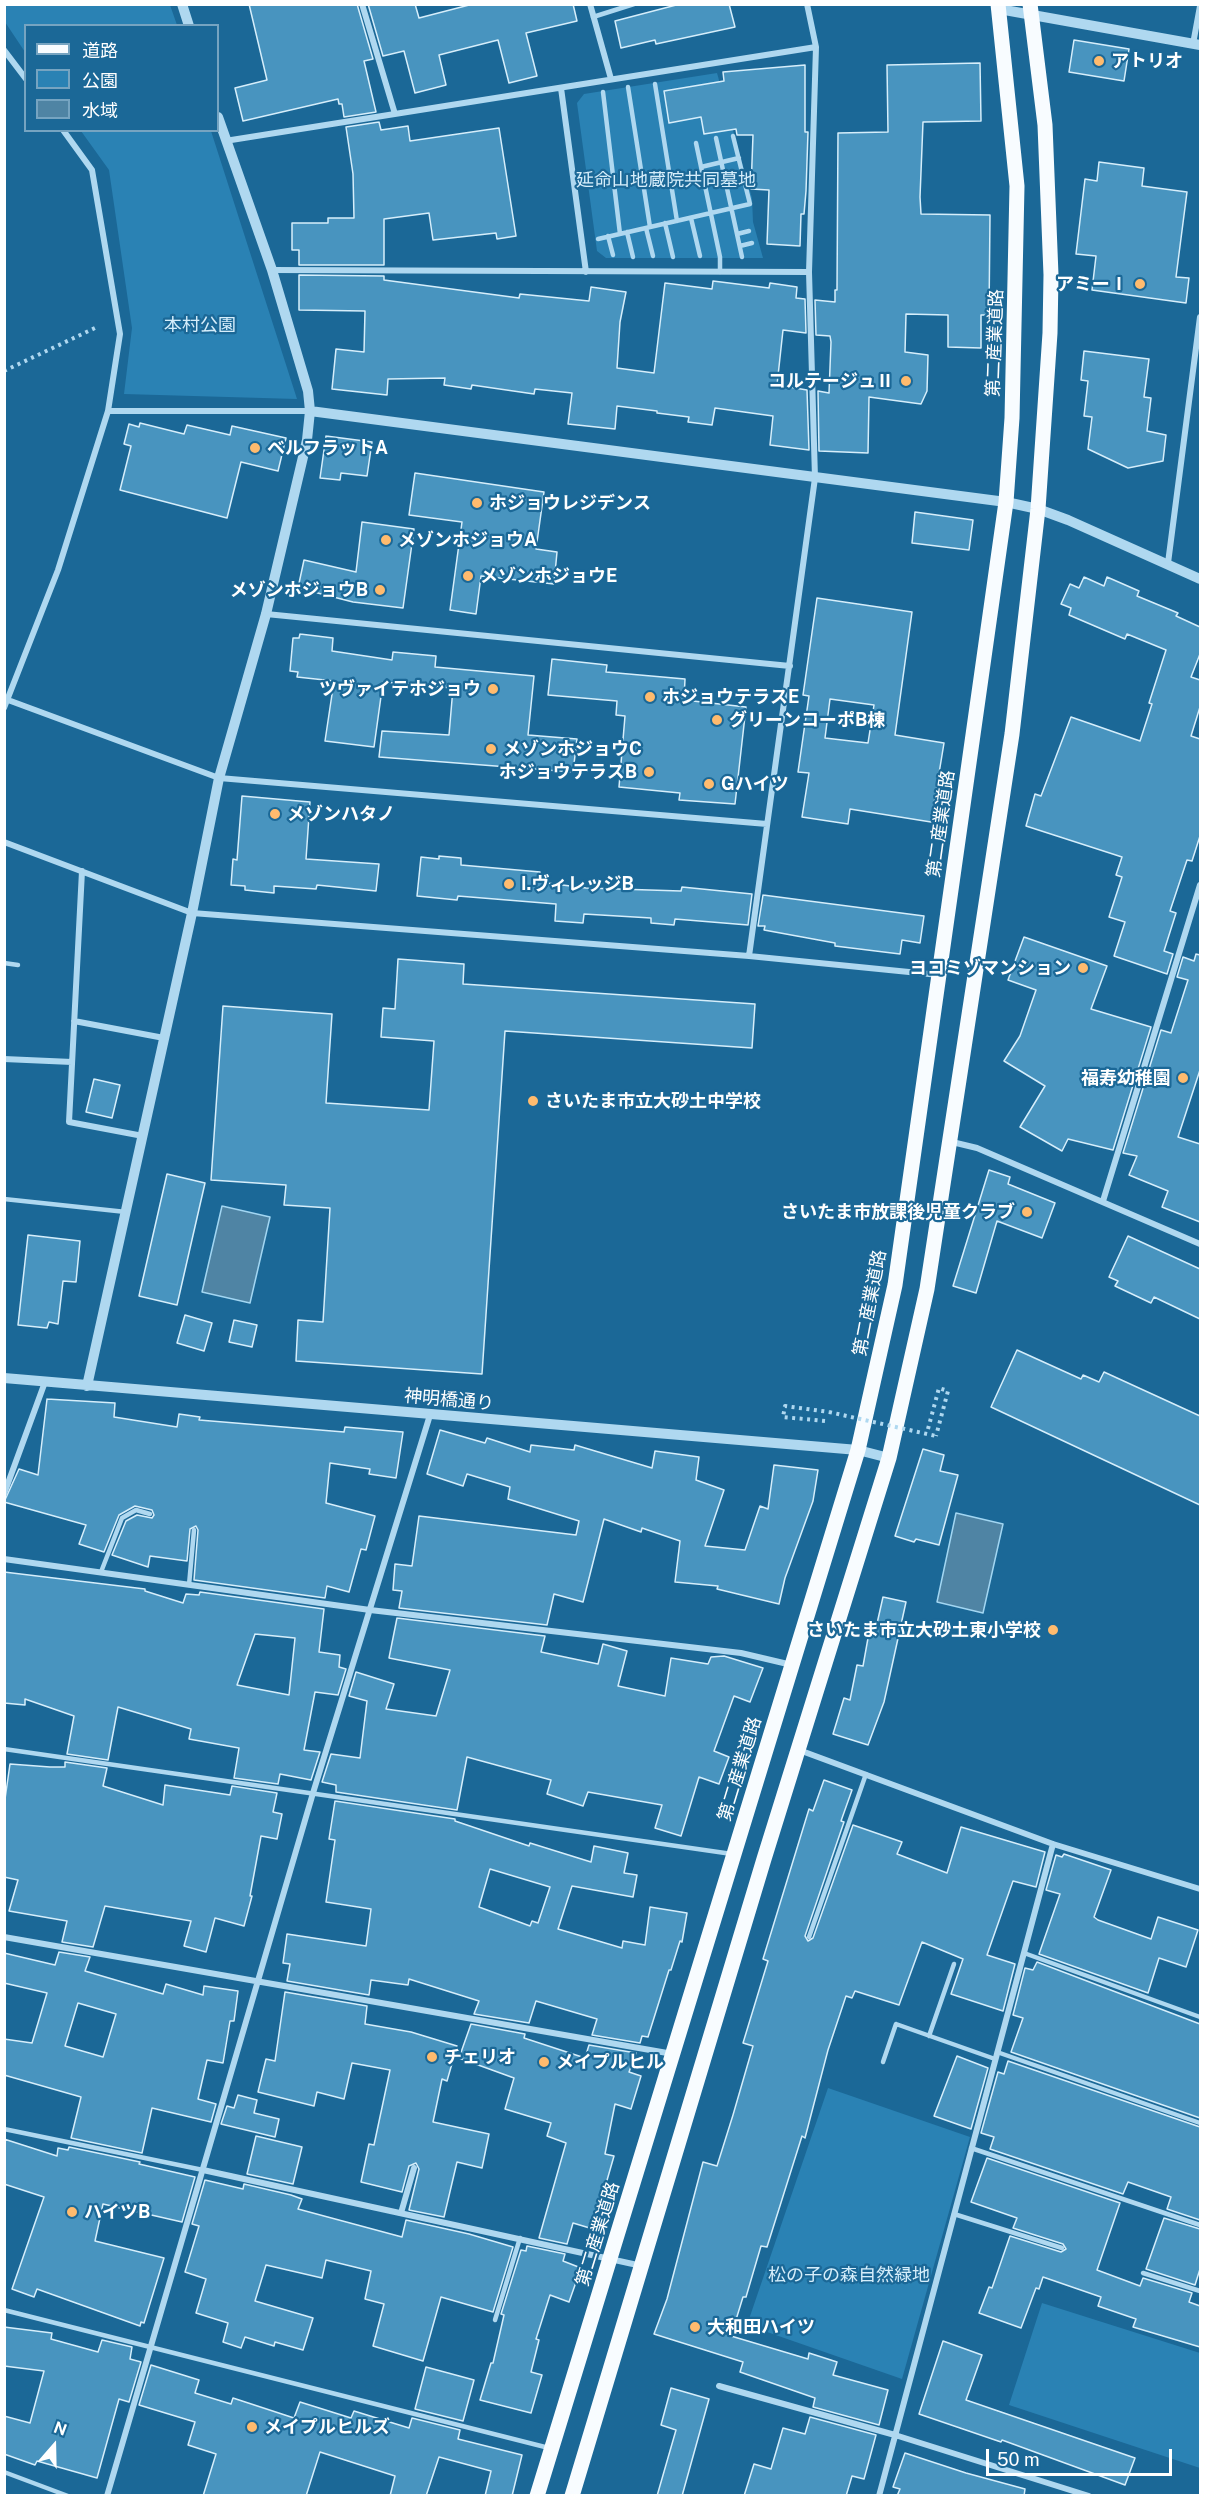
<!DOCTYPE html>
<meta charset="utf-8">
<style>
body{margin:0}
#map{position:relative;width:1205px;height:2500px;overflow:hidden;background:#1b6897;font-family:"Public Sans","Noto Sans JP",sans-serif}
canvas{display:block}
.frame{position:absolute;inset:0;border:6px solid #fff;pointer-events:none}
.legend{position:absolute;left:24px;top:24px;width:195px;height:108px;box-sizing:border-box;background:#1b6897;border:2px solid #76a4c1;margin:0;padding:8px 10px;list-style:none;font-size:18px;color:#fff}
.legend li{display:flex;align-items:center;gap:12px;height:30px}
.legend b{width:30px;border:2px solid #76a4c1}
.north{position:absolute;left:24px;top:2416px;width:60px;height:60px;-webkit-text-stroke:4px #1b6897;paint-order:stroke;rotate:20deg;font-size:16px;font-weight:700;line-height:24px;text-align:center;color:#fff}
.north::after{content:'';display:block;margin:auto;width:21px;height:27px;background:#fff;clip-path:polygon(50% 0,100% 100%,50% 72%,0 100%)}
.scale{position:absolute;left:986px;top:2449px;width:186px;height:27px;box-sizing:border-box;border:3px solid #fff;border-top:0;padding-left:8px;font-size:18px;line-height:21px;white-space:nowrap;color:#fff;-webkit-text-stroke:4px #1b6897;paint-order:stroke}
</style>
<div id="map">
<canvas width="1205" height="2500"></canvas>
<div class="frame"></div>
<ul class="legend">
<li><b style="height:8px;background:#f8fcff"></b>道路</li>
<li><b style="height:16px;background:#2a82b4"></b>公園</li>
<li><b style="height:16px;background:#4f84a4"></b>水域</li>
</ul>
<div class="north">N</div>
<div class="scale">50 m</div>
</div>
<script>
const context = document.querySelector('canvas').getContext('2d');
context.lineJoin = 'round';
function fillPath(path, color) { context.fillStyle = color; context.fill(path, 'evenodd'); }
const toPath = rows => new Path2D(rows.map(r => 'M' + r).join(''));
function trace(path, color, width, dash) { context.strokeStyle = color; context.lineWidth = width; context.lineCap = dash ? 'butt' : 'round'; context.setLineDash(dash || []); context.stroke(path); }
function label(font, color, halo, rows, align = 'center') {
  context.font = font + ' "Public Sans","Noto Sans JP",sans-serif'; context.lineWidth = 4.5; context.setLineDash([]); context.textBaseline = 'middle'; context.strokeStyle = halo; context.fillStyle = color; for (const [text, x, y, turn = 0] of rows) {
    context.save(); context.translate(x, y); context.rotate((+turn || 0) * Math.PI / 180); context.textAlign = isNaN(turn) ? turn : align; if (halo) context.strokeText(text, 0, 0); context.fillText(text, 0, 0); context.restore();
  }
}
fillPath(toPath([
 [4,5,170,5,177,25,26,26,25,52,5,22],
 [717,73,752,198,753,222,763,258,606,258,597,251,577,103,584,94],
 [81,131,211,131,297,399,124,394,132,328,109,170],
 [828,2088,970,2137,902,2379,747,2325],
 [1042,2303,1200,2353,1200,2468,1009,2405]
]), '#2a82b4');
const water = toPath([
 [222,1206,270,1217,250,1303,202,1292,222,1206],
 [956,1513,1003,1524,983,1613,937,1602,956,1513]
]);
fillPath(water, '#4f84a4');
trace(water, '#a2d6f2', 1.5);
const building = toPath([
 [249,4,357,4,373,59,364,61,376,112,344,117,342,104,339,104,338,99,243,121,235,88,267,80,249,4],
 [368,4,415,4,419,18,473,4,573,4,577,21,526,33,537,76,509,83,498,40,439,55,446,85,415,93,404,51,383,56,368,4],
 [680,4,729,4,735,27,656,44,655,40,621,48,615,21,680,4],
 [1074,40,1129,49,1124,81,1069,72,1074,40],
 [980,63,981,121,923,122,920,197,921,214,990,215,989,315,981,315,981,348,948,347,948,315,906,314,905,352,928,355,927,391,921,404,869,397,868,453,819,451,818,391,829,393,831,342,830,336,816,335,815,300,835,302,835,290,837,290,838,133,888,132,887,65,980,63],
 [805,65,805,132,808,132,806,191,804,214,801,214,800,246,767,244,769,190,751,189,753,135,737,135,736,129,704,134,701,117,669,123,664,91,724,81,723,72,805,65],
 [379,122,381,130,408,126,410,141,499,128,516,236,497,239,496,233,433,240,429,213,384,219,384,265,299,265,299,250,292,250,292,223,328,223,328,218,354,218,353,174,346,127,379,122],
 [1099,162,1144,168,1142,186,1187,192,1176,277,1189,278,1186,303,1092,290,1096,256,1076,254,1085,179,1097,181,1099,162],
 [299,275,384,276,384,280,519,298,520,294,589,301,591,287,626,292,620,322,617,368,654,373,665,283,712,289,713,281,769,288,770,283,797,287,796,298,805,299,806,333,783,330,777,385,807,390,809,450,770,445,773,416,715,408,712,425,688,422,689,417,657,413,657,411,617,406,615,429,568,424,572,393,535,389,534,394,472,385,471,389,444,385,445,378,388,379,387,395,332,389,336,349,364,352,365,311,299,310,299,275],
 [1084,351,1149,359,1144,397,1151,398,1147,431,1166,435,1163,461,1128,468,1088,449,1092,417,1084,416,1088,381,1081,380,1084,351],
 [140,423,184,434,187,425,230,435,232,426,286,438,278,471,241,462,227,518,120,490,131,446,124,444,129,424,139,427,140,423],
 [326,436,372,442,367,476,341,473,340,480,320,478,326,436],
 [415,473,544,492,536,549,557,552,554,584,481,576,476,614,450,610,462,522,409,515,415,473],
 [915,512,973,520,969,550,912,543,915,512],
 [362,522,414,529,403,608,353,602,298,588,304,560,356,572,362,522],
 [1084,577,1104,586,1107,577,1139,591,1137,596,1178,613,1176,616,1200,627,1200,654,1191,677,1200,680,1200,707,1191,736,1200,739,1200,836,1192,861,1187,860,1170,911,1176,913,1164,951,1173,954,1167,974,1114,956,1125,922,1109,917,1122,877,1116,875,1122,857,1026,826,1035,794,1041,796,1071,717,1140,741,1152,704,1149,703,1166,650,1127,634,1125,639,1069,615,1071,608,1061,604,1070,584,1079,588,1084,577],
 [817,598,912,612,895,735,944,743,931,822,850,809,848,824,802,817,809,773,798,772,809,696,803,695,817,598],
 [830,699,874,705,868,743,825,738,830,699],
 [300,634,333,638,332,651,392,660,393,652,436,656,435,667,534,676,528,735,577,739,573,772,379,757,382,731,449,735,453,688,383,682,374,747,325,741,334,681,297,677,298,672,290,671,293,638,299,638,300,634],
 [552,659,607,665,606,672,685,679,684,700,746,707,735,804,679,800,680,793,619,787,625,716,616,715,617,701,548,695,552,659],
 [242,796,310,802,306,859,379,864,376,891,317,885,316,889,274,886,274,893,245,890,245,886,231,885,233,859,237,860,242,796],
 [439,856,461,858,461,865,540,872,539,882,586,888,681,891,682,887,752,894,748,925,675,919,674,925,651,923,651,918,584,914,583,923,555,921,556,904,458,896,457,900,417,896,421,857,439,859,439,856],
 [763,895,924,916,920,943,902,940,900,954,835,946,835,943,764,930,765,926,758,926,763,895],
 [1024,937,1107,966,1091,1009,1151,1027,1113,1150,1068,1139,1062,1151,1020,1127,1045,1086,1004,1061,1020,1036,1036,990,1008,980,1024,937],
 [1196,954,1200,955,1200,1070,1178,1137,1200,1144,1200,1222,1162,1207,1168,1191,1129,1175,1137,1156,1123,1153,1161,1030,1171,1033,1188,980,1177,977,1183,957,1194,961,1196,954],
 [398,959,464,964,463,984,755,1004,752,1048,505,1031,482,1374,296,1361,298,1320,323,1322,330,1208,284,1205,286,1185,211,1180,223,1006,332,1014,326,1103,429,1110,434,1041,381,1037,383,1008,395,1009,398,959],
 [94,1079,120,1085,112,1118,86,1112,94,1079],
 [989,1170,1010,1177,1008,1184,1055,1203,1042,1238,997,1221,976,1293,953,1286,989,1170],
 [167,1174,205,1183,177,1305,139,1296,167,1174],
 [28,1235,80,1241,76,1282,63,1281,58,1324,49,1322,47,1328,18,1325,28,1235],
 [1128,1236,1200,1269,1200,1319,1154,1297,1151,1303,1115,1286,1118,1281,1109,1277,1128,1236],
 [185,1315,212,1323,204,1351,177,1343,185,1315],
 [234,1320,257,1325,252,1347,229,1342,234,1320],
 [1017,1350,1081,1379,1083,1375,1099,1382,1104,1372,1200,1416,1200,1505,991,1407,1017,1350],
 [47,1399,115,1403,114,1417,177,1427,179,1414,200,1417,199,1420,344,1432,345,1427,403,1432,396,1478,369,1474,370,1469,330,1463,326,1503,375,1516,366,1550,361,1549,349,1592,327,1586,325,1598,194,1580,198,1530,196,1526,190,1529,187,1561,150,1556,148,1567,112,1555,126,1521,137,1515,152,1518,154,1515,152,1510,135,1506,119,1515,104,1552,79,1544,86,1525,4,1502,19,1469,38,1475,47,1399],
 [440,1430,485,1443,487,1438,530,1452,531,1445,574,1450,575,1445,652,1468,655,1451,699,1457,696,1480,724,1490,705,1546,745,1550,760,1506,768,1509,774,1465,818,1470,813,1501,785,1578,779,1604,717,1589,718,1586,675,1582,680,1541,642,1528,641,1532,604,1519,583,1602,554,1594,547,1625,399,1608,402,1591,393,1590,395,1564,412,1566,419,1516,576,1535,579,1521,508,1499,510,1487,467,1474,463,1486,427,1474,440,1430],
 [923,1449,944,1455,940,1471,958,1475,939,1545,916,1539,914,1542,895,1536,923,1449],
 [4,1572,145,1589,145,1591,183,1603,186,1594,199,1595,200,1592,324,1609,319,1652,340,1655,339,1667,346,1669,338,1695,315,1692,304,1750,320,1752,311,1780,280,1774,278,1784,234,1778,239,1748,189,1739,191,1729,118,1707,108,1760,67,1754,74,1716,25,1699,25,1705,4,1703,4,1572],
 [255,1634,295,1638,289,1695,237,1685,255,1634],
 [883,1597,906,1602,884,1702,868,1745,833,1734,844,1698,850,1700,857,1665,863,1666,870,1627,876,1628,883,1597],
 [397,1618,545,1636,541,1652,598,1664,603,1644,627,1651,618,1686,665,1696,671,1658,708,1664,711,1657,724,1656,763,1668,750,1702,734,1696,714,1751,729,1757,719,1784,699,1777,681,1836,655,1828,662,1805,588,1792,583,1806,547,1794,551,1780,467,1757,457,1810,336,1792,336,1785,322,1782,331,1754,360,1758,367,1701,349,1696,356,1672,394,1684,386,1709,436,1716,450,1670,389,1658,397,1618],
 [65,1762,107,1768,103,1786,163,1805,165,1785,230,1795,232,1786,277,1793,273,1812,282,1814,277,1839,261,1836,250,1896,252,1896,244,1926,215,1918,206,1952,184,1946,191,1921,105,1906,93,1947,62,1942,67,1921,9,1911,18,1880,4,1877,4,1806,10,1764,50,1767,65,1767,65,1762],
 [824,1780,852,1790,841,1821,844,1822,805,1936,808,1941,813,1938,853,1825,902,1842,897,1854,947,1873,961,1827,1045,1852,1036,1887,1013,1881,987,1955,1015,1964,1003,2011,951,1994,963,1959,922,1942,899,2005,855,1991,852,1998,846,1996,828,2050,805,2138,802,2136,767,2247,761,2246,746,2297,743,2297,731,2336,808,2359,809,2353,837,2362,833,2375,888,2390,879,2425,813,2407,815,2398,740,2372,743,2362,654,2334,667,2299,703,2162,717,2166,733,2115,753,2046,743,2043,768,1961,763,1959,809,1809,813,1811,824,1780],
 [335,1801,455,1819,455,1821,529,1846,530,1843,591,1862,594,1846,628,1853,624,1873,637,1875,633,1897,572,1886,558,1929,622,1948,623,1941,645,1945,650,1907,687,1913,682,1942,680,1941,671,1970,669,1970,648,2037,642,2036,640,2043,592,2035,597,2019,536,2001,529,2023,474,2014,479,2001,409,1979,408,1985,371,1980,369,1995,287,1981,290,1964,283,1963,287,1934,366,1946,371,1909,326,1902,335,1840,329,1839,335,1801],
 [490,1869,550,1887,538,1923,532,1921,530,1926,479,1907,490,1869],
 [1064,1854,1111,1870,1094,1917,1098,1920,1151,1939,1158,1917,1198,1930,1186,1967,1159,1958,1148,1993,1039,1954,1060,1894,1046,1890,1056,1855,1062,1857,1064,1854],
 [59,1952,90,1957,85,1971,163,1994,166,1984,203,1995,204,1986,238,1991,234,2021,230,2021,223,2063,207,2060,198,2099,216,2104,211,2122,152,2108,142,2153,71,2138,81,2097,4,2075,4,2039,32,2043,47,1993,4,1983,4,1953,55,1965,59,1952],
 [78,2003,116,2014,103,2057,65,2046,78,2003],
 [1037,1962,1200,2024,1200,2118,1011,2052,1023,2018,1013,2015,1025,1968,1033,1970,1037,1962],
 [285,1992,367,2006,365,2024,411,2032,457,2046,447,2081,442,2079,433,2122,489,2134,482,2168,457,2162,444,2217,409,2210,419,2169,416,2163,409,2166,402,2192,361,2182,369,2144,374,2145,390,2070,352,2063,344,2099,317,2092,314,2106,258,2092,266,2059,275,2061,285,1992],
 [471,2024,525,2034,524,2038,585,2058,589,2045,636,2053,629,2072,641,2076,631,2109,615,2104,605,2154,614,2156,593,2229,573,2223,567,2244,539,2238,566,2143,547,2136,551,2123,505,2109,514,2078,459,2058,471,2024],
 [957,2056,988,2068,971,2129,934,2116,957,2056],
 [1008,2061,1200,2127,1200,2220,1167,2209,1171,2197,1128,2182,1123,2194,990,2149,994,2137,981,2133,998,2072,1004,2074,1008,2061],
 [238,2095,257,2100,254,2113,279,2119,275,2137,221,2124,227,2106,234,2108,238,2095],
 [256,2136,302,2147,293,2184,247,2174,256,2136],
 [4,2139,57,2156,58,2148,68,2150,69,2147,140,2162,139,2164,195,2177,182,2222,103,2204,95,2241,164,2258,144,2323,141,2322,140,2326,37,2289,34,2297,12,2289,44,2197,4,2184,4,2139],
 [987,2158,1120,2203,1097,2270,1140,2286,1143,2278,1192,2293,1189,2302,1200,2306,1200,2347,1133,2327,1136,2319,1098,2306,1101,2297,1043,2277,1039,2289,1036,2288,1021,2328,979,2313,989,2287,992,2288,1010,2236,1061,2252,1066,2249,1063,2244,1013,2228,1017,2218,971,2202,987,2158],
 [205,2180,243,2189,244,2184,291,2195,302,2199,298,2209,402,2237,406,2220,469,2234,513,2247,493,2312,441,2297,423,2361,373,2346,384,2304,365,2299,371,2271,326,2260,322,2278,266,2265,255,2301,313,2318,303,2350,275,2342,274,2346,245,2337,241,2348,223,2342,228,2323,196,2313,206,2279,185,2272,199,2226,192,2224,205,2180],
 [1164,2218,1200,2229,1200,2269,1195,2285,1146,2269,1164,2218],
 [527,2246,565,2254,563,2261,581,2268,569,2302,550,2295,536,2339,539,2340,531,2372,542,2375,531,2413,480,2400,491,2363,493,2363,504,2315,501,2314,521,2250,526,2251,527,2246],
 [4,2327,52,2333,51,2339,98,2352,102,2340,132,2347,130,2359,141,2362,129,2402,119,2399,97,2478,37,2461,35,2465,4,2454,4,2416,30,2423,44,2371,4,2366,4,2327],
 [943,2341,982,2355,966,2400,1135,2458,1125,2485,1002,2440,1001,2442,919,2414,943,2341],
 [151,2365,199,2380,195,2393,231,2404,233,2398,294,2418,300,2402,351,2418,354,2411,409,2428,412,2418,460,2430,458,2439,522,2455,512,2496,485,2496,491,2471,439,2457,426,2496,390,2496,395,2476,320,2452,306,2496,203,2496,216,2454,188,2445,195,2422,139,2405,151,2365],
 [426,2367,474,2380,463,2421,415,2409,426,2367],
 [671,2388,709,2399,682,2496,657,2496,676,2430,661,2425,671,2388],
 [810,2417,876,2435,864,2479,852,2476,846,2496,744,2496,754,2464,771,2469,783,2428,805,2434,810,2417],
 [905,2453,966,2473,1025,2489,1024,2496,897,2496,900,2489,893,2487,905,2453]
]);
fillPath(building, '#4894bf');
trace(building, '#d6eefb', 1.5);
trace(toPath([
 [4,371,95,328],
 [825,1421,783,1417,785,1406,829,1412],
 [928,1429,939,1388,948,1391,936,1436]
]), '#afd8f0', 4, [3, 4.5]);
trace(toPath([
 [593,17,634,4],
 [655,84,677,221],
 [628,87,650,227],
 [603,92,620,234],
 [716,138,742,257],
 [696,143,720,257,720,272],
 [701,167,739,158],
 [691,218,700,256],
 [665,223,673,257],
 [646,228,653,256],
 [627,232,633,257],
 [737,234,749,231],
 [608,236,613,255],
 [598,239,750,204,733,136],
 [740,246,752,243],
 [4,963,18,965],
 [4,1199,126,1212],
 [101,1572,122,1518,136,1510,150,1514],
 [189,1585,194,1530],
 [4,1749,732,1854],
 [809,1937,866,1774],
 [1024,1953,1200,2017],
 [929,2036,954,1964],
 [997,2052,1200,2123],
 [883,2062,896,2024,995,2059],
 [4,2129,203,2170],
 [971,2148,1200,2225],
 [954,2214,1062,2248],
 [1143,2273,1200,2291],
 [4,2310,549,2448],
 [495,2320,520,2238],
 [4,2472,68,2496]
]), '#afd8f0', 4.5);
trace(toPath([
 [362,4,395,114],
 [590,4,611,79],
 [1193,44,1200,6],
 [4,50,26,79],
 [561,88,586,272],
 [225,141,816,47],
 [272,270,809,272],
 [108,411,310,411],
 [1168,563,1200,317],
 [266,614,790,666],
 [8,700,219,778,767,824],
 [4,708,58,570,108,411,120,334,92,170,63,130],
 [4,842,192,913,749,956,939,975],
 [82,871,69,1122,143,1136],
 [749,956,815,478,809,272,816,47,807,4],
 [74,1021,164,1038],
 [4,1059,72,1062],
 [952,1142,977,1148,1200,1244],
 [1103,1201,1200,885],
 [4,1494,45,1382],
 [4,1559,370,1610,741,1653,792,1665],
 [799,1750,1053,1844,1200,1889],
 [4,1937,673,2054],
 [203,2170,642,2266],
 [401,2213,414,2168],
 [719,2386,895,2435,1089,2496],
 [107,2496,313,1793,430,1415],
 [879,2496,1053,1844]
]), '#afd8f0', 6);
trace(toPath([
 [182,4,189,26],
 [999,9,1200,45],
 [310,411,1006,502,1038,509,1068,520,1200,579],
 [4,1378,858,1450,889,1458],
 [87,1386,192,913,219,778,266,614,307,440,310,411,308,391,272,270,218,117]
]), '#afd8f0', 10);
trace(toPath([
 [537,2496,858,1450,895,1285,1006,502,1012,418,1017,186,998,4],
 [572,2496,764,1859,889,1458,927,1289,1012,734,1038,509,1050,333,1051,275,1045,125,1030,4]
]), '#f8fcff', 15);
trace(toPath([
 [829,1412,936,1436]
]), '#afd8f0', 4, [3, 4.5]);
for (const [x, y, r, color] of [
 [1099,61,6,"#ffbb6e"],
 [1140,284,6,"#ffbb6e"],
 [906,381,6,"#ffbb6e"],
 [255,448,6,"#ffbb6e"],
 [477,503,6,"#ffbb6e"],
 [386,540,6,"#ffbb6e"],
 [468,576,6,"#ffbb6e"],
 [380,590,6,"#ffbb6e"],
 [493,689,6,"#ffbb6e"],
 [650,697,6,"#ffbb6e"],
 [717,720,6,"#ffbb6e"],
 [491,749,6,"#ffbb6e"],
 [649,772,6,"#ffbb6e"],
 [709,784,6,"#ffbb6e"],
 [275,814,6,"#ffbb6e"],
 [509,884,6,"#ffbb6e"],
 [1083,968,6,"#ffbb6e"],
 [1183,1078,6,"#ffbb6e"],
 [533,1101,6,"#ffbb6e"],
 [1027,1212,6,"#ffbb6e"],
 [1053,1630,6,"#ffbb6e"],
 [432,2057,6,"#ffbb6e"],
 [544,2062,6,"#ffbb6e"],
 [72,2212,6,"#ffbb6e"],
 [695,2327,6,"#ffbb6e"],
 [252,2427,6,"#ffbb6e"]
]) { const dot = new Path2D(); dot.arc(x, y, r, 0, 2 * Math.PI); context.fillStyle = color; context.fill(dot); trace(dot, '#1b6897', 2); }
label('bold 18px', '#fff', '#1b6897', [
 ["アトリオ",1111,61],
 ["アミーⅠ",1128,284,"right"],
 ["コルテージュⅡ",894,381,"right"],
 ["ベルフラットA",267,448],
 ["ホジョウレジデンス",489,503],
 ["メゾンホジョウA",398,540],
 ["メゾンホジョウE",480,576],
 ["メゾンホジョウB",368,590,"right"],
 ["ツヴァイテホジョウ",481,689,"right"],
 ["ホジョウテラスE",662,697],
 ["グリーンコーポB棟",729,720],
 ["メゾンホジョウC",503,749],
 ["ホジョウテラスB",637,772,"right"],
 ["Gハイツ",721,784],
 ["メゾンハタノ",287,814],
 ["I.ヴィレッジB",521,884],
 ["ヨコミゾマンション",1071,968,"right"],
 ["福寿幼稚園",1171,1078,"right"],
 ["さいたま市立大砂土中学校",545,1101],
 ["さいたま市放課後児童クラブ",1015,1212,"right"],
 ["さいたま市立大砂土東小学校",1041,1630,"right"],
 ["チェリオ",444,2057],
 ["メイプルヒル",556,2062],
 ["ハイツB",84,2212],
 ["大和田ハイツ",707,2327],
 ["メイプルヒルズ",264,2427]
], 'left');
label('18px', '#d6eefb', '#1b6897', [
 ["延命山地蔵院共同墓地",666,180],
 ["本村公園",200,325],
 ["松の子の森自然緑地",849,2275]
]);
label('18px', '#fff', '#1b6897', [
 ["第二産業道路",995,343,-88],
 ["第二産業道路",941,824,-82],
 ["第二産業道路",870,1303,-79],
 ["神明橋通り",449,1400,5],
 ["第二産業道路",740,1769,-73],
 ["第二産業道路",598,2234,-73]
]);
</script>
